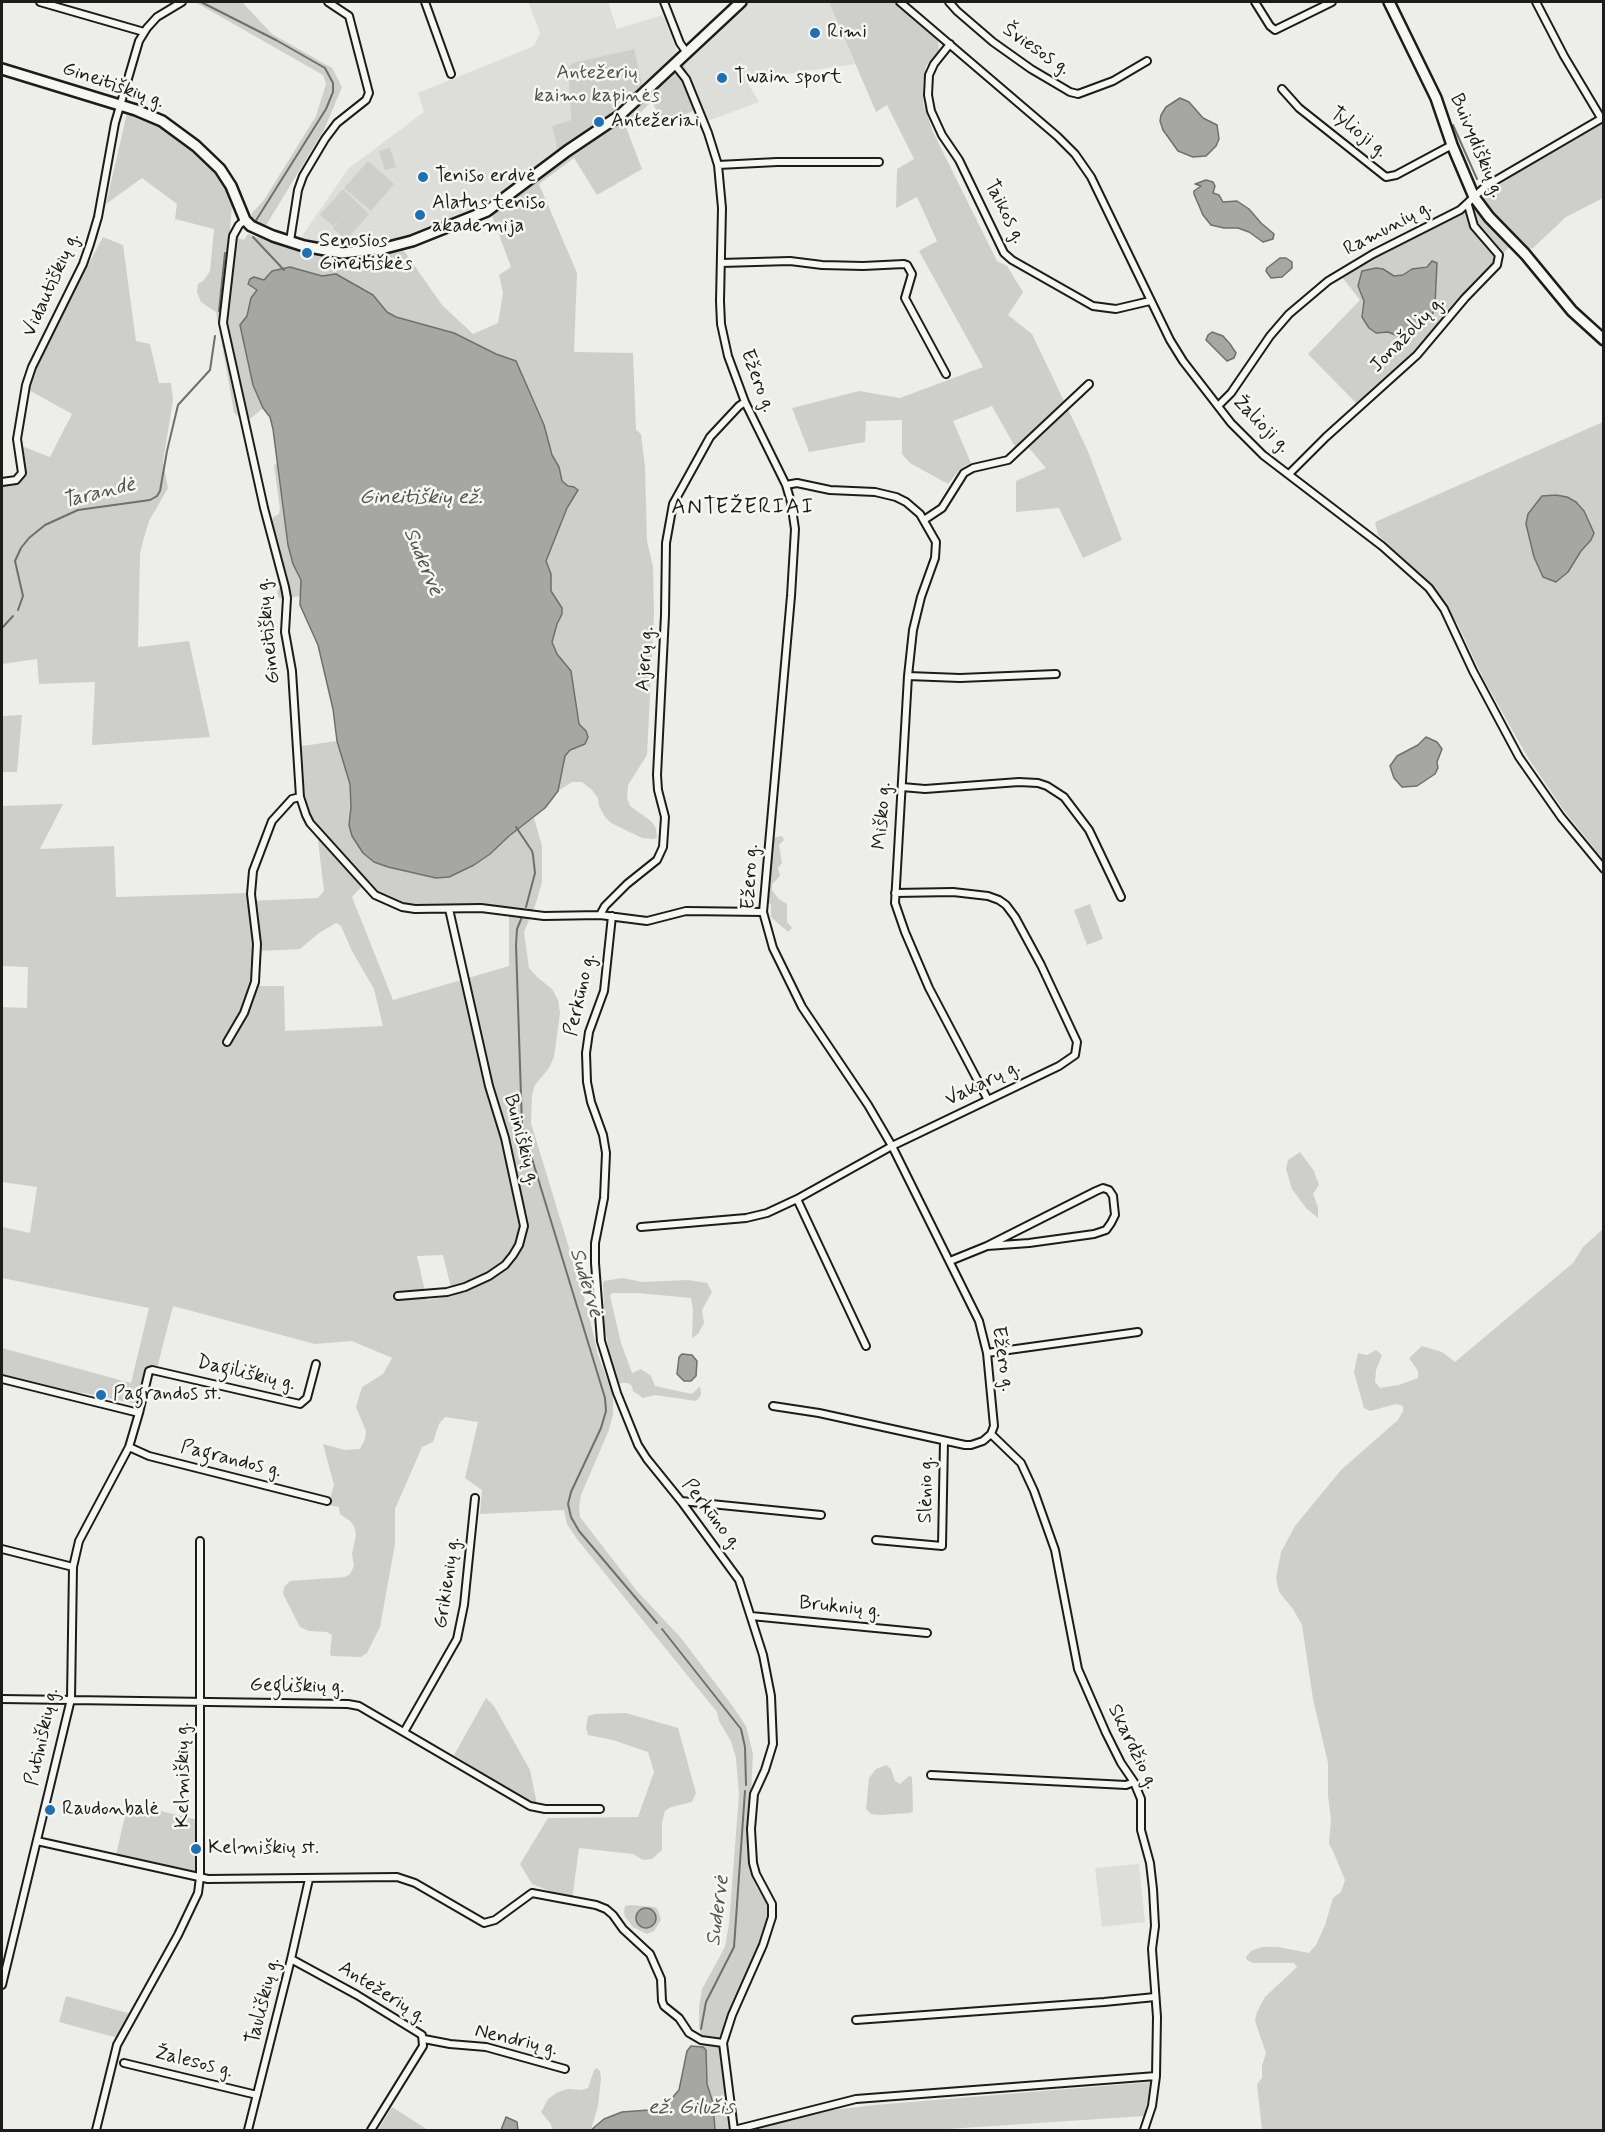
<!DOCTYPE html>
<meta charset="utf-8">
<style>
body{margin:0}
#map{position:relative;width:1605px;height:2132px;overflow:hidden;background:#edede9;font-family:Mynerve,sans-serif}
canvas{display:block}
.frame{position:absolute;inset:0;border:3px solid #1c1c1c;pointer-events:none}
</style>
<div id="map">
<canvas width="1605" height="2132"></canvas>
<div class="frame"></div>
</div>
<script>
const context = document.querySelector('canvas').getContext('2d');
context.lineJoin = 'round';
function fillPath(path, color) { context.fillStyle = color; context.fill(path, 'evenodd'); }
const toPath = rows => new Path2D(rows.map(r => 'M' + r).join(''));
function trace(path, color, width, dash) { context.strokeStyle = color; context.lineWidth = width; context.lineCap = dash ? 'butt' : 'round'; context.setLineDash(dash || []); context.stroke(path); }
function label(font, color, halo, rows, align = 'center') {
  context.font = font + ' Mynerve,sans-serif'; context.lineWidth = 5; context.setLineDash([]); context.textBaseline = 'middle'; context.strokeStyle = halo; context.fillStyle = color; for (const [text, x, y, turn = 0] of rows) {
    context.save(); context.translate(x, y); context.rotate((+turn || 0) * Math.PI / 180); context.textAlign = isNaN(turn) ? turn : align; if (halo) context.strokeText(text, 0, 0); context.fillText(text, 0, 0); context.restore();
  }
}
fillPath(toPath([
 [528,2,608,2,617,29,663,15,678,54,643,87,633,49,568,67,571,120,552,126,558,153,486,208,424,232,378,245,351,248,331,246,300,239,348,169,424,112,418,93,534,46,540,33],
 [748,2,829,2,855,64,746,80,759,102,708,121,684,63],
 [1139,1864,1145,1922,1102,1927,1095,1868]
]), '#ddddda');
fillPath(toPath([
 [195,2,242,2,272,34,332,68,342,87,324,130,265,227,251,221,252,213,264,200,316,116,326,84,323,75],
 [829,2,894,2,938,40,939,50,926,66,923,84,923,103,933,132,997,261,1007,266,1023,292,1008,315,1032,334,1087,449,1122,540,1083,558,1059,508,1016,512,1016,481,1046,468,1029,448,1014,445,992,406,953,421,971,463,960,469,948,484,910,463,902,454,902,420,866,421,865,442,809,452,792,408,859,391,900,398,983,367,919,251,937,241,917,197,896,208,897,169,914,159,887,105,876,112],
 [634,49,643,87,616,105,613,114,558,153,552,126,571,120,568,67,573,63],
 [684,63,702,107,666,123,651,102,626,127,642,169,597,195,574,158,539,184,577,273,574,352,633,353,636,430,641,434,645,467,647,541,653,567,654,614,647,755,628,785,627,798,630,806,651,821,656,828,657,838,652,839,642,838,611,823,605,817,599,806,598,798,592,790,582,782,572,782,558,791,565,756,570,750,580,746,586,731,579,725,571,672,557,654,552,642,557,624,562,614,551,591,551,574,546,561,567,508,577,488,568,486,562,481,559,467,552,455,544,425,516,361,496,354,476,343,396,317,387,312,380,303,336,274,322,276,290,267,268,274,264,280,254,277,250,285,257,290,251,298,247,316,240,325,253,385,263,408,251,418,240,419,234,412,216,312,201,302,197,292,198,284,204,280,210,271,214,229,175,219,177,204,142,178,106,204,127,113,146,119,184,142,208,163,218,176,226,189,232,205,230,230,238,238,244,240,248,234,294,250,323,256,352,257,402,248,442,305,473,334,498,323,503,293,499,275,511,267,491,213,520,194,571,153,627,117],
 [1603,121,1603,198,1566,217,1533,248,1527,249,1523,247,1481,202,1479,199,1481,194,1546,154],
 [390,148,396,167,385,170,379,151],
 [368,161,394,184,371,211,344,188],
 [343,189,369,214,346,240,333,228,340,219,333,226,320,215],
 [1476,205,1511,245,1413,352,1358,405,1308,354,1360,300,1342,277,1375,256],
 [1437,263,1437,283,1433,313,1416,331,1397,336,1388,332,1376,333,1362,310,1364,301,1358,286,1362,271,1376,268,1383,269,1394,276,1403,275,1412,269],
 [103,237,123,245,136,341,150,344,159,383,171,383,173,400,163,462,168,488,149,521,143,541,140,554,138,647,189,641,210,737,92,745,95,682,39,684,37,659,2,664,2,486,16,483,23,475,19,445,50,457,72,414,27,389,51,334],
 [1603,422,1603,859,1565,812,1528,758,1483,678,1458,625,1434,587,1378,535,1375,522],
 [1584,511,1594,534,1591,540,1581,551,1568,572],
 [279,463,288,545,293,564,301,580,301,588,300,596,282,599,279,598,277,592,282,583,288,579,272,521,273,517,279,514,280,509,274,465],
 [22,715,17,772,2,772,2,716],
 [337,741,350,784,351,807,349,825,374,862,388,867,436,878,474,865,490,854,517,829,534,818,542,846,542,882,536,903,524,932,529,968,537,977,552,989,558,1000,560,1013,554,1057,549,1068,535,1085,532,1095,531,1123,587,1307,598,1355,613,1395,613,1414,609,1430,581,1495,579,1507,580,1517,637,1591,681,1638,734,1708,746,1726,753,1754,748,1857,750,1871,757,1888,769,1906,769,1918,719,2047,730,2130,715,2130,713,2124,713,2103,707,2084,706,2051,703,2047,699,2025,699,2008,702,1989,725,1947,729,1924,739,1794,736,1758,731,1741,719,1721,717,1712,577,1539,567,1524,564,1510,480,1514,482,1490,465,1478,478,1422,445,1417,439,1424,433,1442,422,1447,395,1509,395,1544,380,1627,367,1653,361,1657,331,1656,330,1653,332,1635,327,1632,309,1631,300,1627,283,1594,284,1587,290,1581,345,1577,350,1574,354,1566,352,1554,356,1535,354,1526,350,1521,340,1514,339,1507,328,1505,334,1485,323,1444,345,1450,360,1449,365,1439,366,1431,356,1407,362,1387,383,1374,392,1358,352,1341,315,1344,173,1306,156,1372,145,1372,139,1397,136,1402,132,1403,85,1393,72,1392,2,1375,2,1348,131,1383,149,1308,2,1278,2,1227,30,1233,37,1187,2,1182,2,1007,27,1008,28,967,2,966,2,806,63,804,40,849,114,846,116,897,248,893,249,901,318,898,324,891,316,824,309,813,305,800,302,746],
 [365,883,378,895,408,905,428,908,486,905,511,910,509,916,509,966,393,1000,352,897],
 [336,923,341,926,352,951,374,989,383,1026,285,1031,284,986,257,986,259,951,300,949,319,933],
 [443,1255,453,1296,427,1300,417,1256],
 [782,836,784,840,779,845,782,863,778,868,780,876,772,884,772,890,779,899,787,904,787,922,792,928,788,932,771,917,771,904,766,903,769,887,766,882,771,838],
 [1090,904,1103,939,1087,945,1074,910],
 [1300,1152,1314,1171,1319,1185,1313,1194,1318,1207,1318,1218,1306,1208,1292,1189,1286,1169,1288,1160],
 [1603,1229,1603,2130,1262,2130,1257,2084,1262,2078,1262,2066,1266,2053,1255,2021,1257,2012,1265,1997,1297,1967,1294,1963,1253,1963,1247,1960,1246,1957,1251,1951,1262,1947,1278,1947,1309,1953,1316,1945,1325,1925,1333,1898,1341,1892,1345,1880,1333,1851,1329,1844,1331,1819,1328,1796,1328,1763,1313,1699,1302,1625,1293,1609,1279,1592,1276,1578,1281,1552,1295,1526,1341,1470,1398,1420,1403,1411,1403,1406,1396,1404,1370,1411,1364,1408,1354,1372,1358,1353,1367,1355,1376,1350,1382,1355,1376,1370,1375,1382,1380,1388,1399,1385,1418,1378,1418,1371,1409,1358,1422,1346,1442,1352,1455,1362,1573,1263,1583,1247],
 [622,1278,643,1282,688,1280,707,1283,712,1292,702,1310,704,1323,698,1334,692,1338,693,1310,691,1298,637,1293,612,1293,610,1296,621,1343,632,1373,641,1369,651,1376,655,1386,692,1394,700,1386,701,1395,696,1401,655,1395,643,1398,633,1391,632,1386,628,1383,619,1383,611,1361,605,1329,603,1285,604,1281],
 [486,1698,494,1706,530,1770,537,1804,519,1796,454,1755],
 [626,1713,678,1728,696,1793,692,1802,671,1807,665,1811,662,1822,662,1850,652,1859,643,1860,633,1854,579,1848,572,1900,532,1884,520,1864,548,1818,638,1817,654,1772,648,1752,613,1740,588,1735,586,1728,588,1716,595,1714],
 [886,1765,891,1769,895,1781,900,1784,909,1776,912,1777,913,1811,910,1813,879,1815,871,1814,866,1809,869,1778,876,1769],
 [128,1803,198,1820,195,1871,190,1872,116,1855],
 [631,1905,655,1907,658,1910,661,1920,654,1931,647,1934,633,1927,625,1917,624,1911,625,1906],
 [66,1996,131,2014,118,2038,59,2022],
 [597,2068,600,2071,601,2078,598,2106,591,2130,553,2130,550,2123,541,2112,548,2099,558,2092,568,2089,582,2090,588,2088,594,2070],
 [1152,2082,1144,2116,932,2130,748,2130,833,2110,875,2105],
 [392,2107,428,2130,378,2130]
]), '#cececb');
const water = toPath([
 [1180,98,1189,102,1203,118,1217,125,1219,139,1216,146,1206,156,1193,157,1178,151,1163,130,1160,121,1161,115,1166,107,1180,98],
 [1206,180,1213,182,1215,186,1213,193,1219,195,1223,202,1237,201,1249,209,1261,223,1274,234,1273,239,1263,242,1249,232,1238,228,1224,228,1211,225,1203,215,1194,194,1194,191,1201,186,1195,184,1206,180],
 [1280,258,1286,258,1292,262,1292,268,1282,277,1271,278,1266,271,1267,268,1280,258],
 [1432,261,1437,263,1435,305,1433,313,1416,331,1409,337,1403,338,1388,332,1376,333,1369,328,1362,317,1364,301,1358,286,1362,271,1376,268,1383,269,1394,276,1403,275,1412,269,1427,267,1432,261],
 [290,267,322,276,336,274,373,295,387,312,396,317,454,333,496,354,516,361,544,425,552,455,559,467,562,481,568,486,574,487,578,490,567,508,546,561,551,574,551,591,562,608,562,614,557,624,552,642,557,654,571,671,579,724,586,731,588,737,585,744,570,750,565,756,558,791,545,808,509,836,490,854,474,865,449,877,436,878,388,867,374,862,363,853,352,836,349,825,351,807,350,784,337,741,333,709,318,645,300,605,301,580,293,564,288,545,273,429,270,417,263,408,253,385,240,325,247,316,251,298,257,290,248,284,250,279,254,277,264,280,272,271,290,267],
 [1212,332,1223,336,1230,344,1236,353,1234,358,1227,361,1206,340,1208,335,1212,332],
 [1556,495,1567,497,1576,502,1584,511,1594,533,1591,540,1581,551,1568,572,1556,582,1543,577,1534,557,1526,524,1528,514,1542,496,1556,495],
 [1426,737,1437,742,1442,749,1437,762,1438,768,1435,774,1417,786,1402,787,1394,778,1390,766,1397,756,1418,745,1426,737],
 [682,1354,692,1355,697,1361,696,1376,691,1381,684,1381,677,1374,679,1357,682,1354],
 '636 1918a10 10 0 1 1 20 0a10 10 0 1 1-20 0Z',
 [691,2046,703,2047,706,2050,707,2084,713,2103,715,2130,591,2130,604,2119,622,2112,649,2110,663,2104,672,2098,679,2090,687,2051,691,2046],
 [506,2117,517,2122,518,2130,501,2130,506,2117]
]);
fillPath(water, '#a6a6a3');
trace(water, '#6f6f6d', 1.5);
trace(toPath([
 [201,2,276,40,325,68,333,83,333,92,326,109,255,222],
 [1453,125,1477,179],
 [253,237,284,270],
 [219,311,225,253],
 [18,610,23,596,15,561,21,548,29,538,45,525,78,510,150,500,157,496,160,491,167,451,178,405,210,370,215,336],
 [2,628,13,616],
 [516,827,532,851,533,855,535,873,526,907],
 [522,917,517,929,516,945,522,1126,605,1398,606,1411,601,1428,571,1492,568,1504,571,1517,579,1531,657,1623],
 [662,1629,741,1729,745,1747,746,1785],
 [701,2029,706,2002,734,1947,745,1791]
]), '#6f6f6d', 2);
const street = toPath([
 [40,2,144,32],
 [425,2,451,74],
 [664,2,680,43,687,53],
 [900,2,1057,136,1075,154,1091,177,1170,340,1183,361,1231,423,1263,455,1382,546,1429,588,1444,609,1473,671,1519,757,1561,817,1604,869],
 [949,2,957,11,993,42,1031,69,1070,92,1078,94,1113,81,1147,61],
 [1255,2,1270,26,1275,30,1332,2],
 [1536,2,1564,56,1601,118],
 [950,44,934,64,929,75,928,95,931,111,942,135,959,160,1004,253,1012,260,1093,306,1116,309,1150,301],
 [675,65,686,79,708,133,718,165,722,208,720,301,721,324,728,356,745,402,786,485,791,502,795,529,791,596,763,912,773,948,802,1007,868,1105,892,1146,979,1321,987,1353,994,1426,991,1434,983,1441,971,1445,965,1445,819,1413,773,1406],
 [1282,89,1299,108,1386,177,1396,175,1452,145],
 [718,165,777,162,879,162],
 [245,220,239,225,233,236,223,323,264,508,285,587,287,598,285,632,292,671,300,797,306,815,310,823,375,895,402,907,415,909,481,908,544,916,600,915,647,921,686,911,763,912],
 [290,241,298,190,303,176,325,139,337,123,366,100,369,93,349,16,328,2],
 [721,263,790,261,822,265,863,266,904,264,907,265,912,274,905,298,946,374],
 [1218,406,1231,393,1270,336,1289,314,1328,281,1373,254,1460,210,1486,186,1604,117],
 [1289,474,1326,437,1417,355,1465,298,1497,265,1499,255,1474,226,1468,205],
 [2,482,16,480,22,473,17,439,26,385,32,367,83,264,90,244,98,217,115,123,139,41,147,28,157,17,182,2],
 [786,485,797,483,830,490,875,492,896,497,906,502,920,514,936,542,935,558,921,597,913,630,908,676,895,903,905,932,929,988,988,1100],
 [924,520,942,508,964,473,973,468,1008,460,1089,384],
 [908,676,960,678,1056,674],
 [902,787,925,789,1019,782,1038,783,1047,786,1064,797,1089,830,1121,897],
 [600,915,605,906,627,884,657,860,663,847,665,817,658,790,657,775,665,615,666,543,673,504,710,437,739,406,745,402],
 [612,916,604,991,589,1032,586,1053,587,1082,591,1102,603,1135,606,1153,604,1198,595,1243,595,1263,601,1341,617,1393,638,1445,647,1459,681,1501,739,1580,763,1655,771,1696,773,1744,765,1770,754,1794,751,1829,753,1863,756,1874,772,1904,772,1917,763,1945,732,2015,723,2043,734,2130],
 [227,1042,244,1013,255,982,257,944,251,894,253,871,272,821,292,799,300,797],
 [797,1199,866,1346],
 [641,1227,746,1218,767,1213,797,1199,892,1146,1059,1066,1075,1055,1077,1042,1041,965,1015,917,1006,905,999,900,988,896,953,892,895,893],
 [950,1261,987,1246,1029,1243,1094,1234,1106,1230,1111,1223,1115,1215,1113,1196,1109,1190,1103,1188,1096,1191,987,1246],
 [398,1296,447,1292,465,1287,489,1276,505,1265,513,1255,519,1245,524,1226,505,1138,489,1086,449,909],
 [987,1353,1138,1332],
 [2,1379,139,1413,129,1447,79,1541,73,1567,71,1699,2,1985],
 [139,1413,149,1371,152,1370,300,1404,307,1398,316,1364],
 [991,1434,1021,1463,1034,1491,1055,1550,1078,1669,1106,1733,1121,1763,1134,1782,1141,1799,1141,1830,1150,1863,1153,1889,1155,1926,1152,1949,1157,2017,1156,2076,1152,2106,1144,2130],
 [129,1447,149,1456,327,1501],
 [681,1501,821,1515],
 [876,1540,942,1546,944,1441],
 [2,1549,73,1567],
 [751,1616,927,1633],
 [2,1699,348,1704,359,1706,530,1806,545,1809,600,1809],
 [404,1732,457,1639,464,1605,475,1498],
 [931,1775,1126,1785,1134,1782],
 [37,1841,208,1879,397,1877,415,1883,484,1923,495,1920,532,1893,596,1905,606,1909,613,1915,623,1929,650,1954,661,1979,662,2001,664,2006,679,2018,689,2033,701,2040,723,2043],
 [291,1959,357,1995,422,2035,423,2046,371,2130],
 [856,2020,1104,2002,1155,1997],
 [424,2039,450,2044,486,2047,565,2069],
 [124,2063,257,2095],
 [96,2130,117,2045,178,1935,198,1893,200,1877,200,1541],
 [248,2130,291,1959,309,1879],
 [734,2130,856,2099,1156,2076]
]);
const secondary = toPath([
 [1389,2,1436,98,1452,145,1474,197,1489,217,1525,254,1572,311,1604,340],
 [2,69,136,110,162,121,196,146,220,169,231,186,245,220,251,226,273,236,304,246,342,253,385,248,412,241,487,211,567,151,619,116,741,2]
]);
trace(street, '#1c1c1c', 10);
trace(secondary, '#1c1c1c', 14);
trace(street, '#f6f6f2', 6);
trace(secondary, '#f6f6f2', 9);
for (const [x, y, r, color] of [
 [815,33,6,"#1f6fb2"],
 [722,78,6,"#1f6fb2"],
 [599,122,6,"#1f6fb2"],
 [423,177,6,"#1f6fb2"],
 [420,215,6,"#1f6fb2"],
 [307,253,6,"#1f6fb2"],
 [101,1395,6,"#1f6fb2"],
 [50,1810,6,"#1f6fb2"],
 [196,1849,6,"#1f6fb2"]
]) { const dot = new Path2D(); dot.arc(x, y, r, 0, 2 * Math.PI); context.fillStyle = color; context.fill(dot); trace(dot, '#f6f6f2', 2); }
label('20px', '#1c1c1c', '#f6f6f2', [
 ["Rimi",827,33],
 ["Twain sport",734,78],
 ["Antežeriai",611,122],
 ["Teniso erdvė",435,177],
 ["Alatus teniso",432,204],
 ["akademija",432,227],
 ["Senosios",319,242],
 ["Gineitiškės",319,265],
 ["Pagrandos st.",113,1395],
 ["Raudonbalė",62,1810],
 ["Kelmiškių st.",208,1849]
], 'left');
label('20px', '#1c1c1c', '#f6f6f2', [
 ["Šviesos g.",1036,50,34],
 ["Gineitiškių g.",113,86,19],
 ["Tylioji g.",1358,133,39],
 ["Buivydiškių g.",1476,146,67],
 ["Taikos g.",1004,212,63],
 ["Ramunių g.",1388,229,-28],
 ["Vidautiškių g.",52,285,-66],
 ["Jonažolių g.",1408,335,-46],
 ["Ežero g.",757,381,69],
 ["Žalioji g.",1261,425,45],
 ["Gineitiškių g.",269,631,-96],
 ["Ajerų g.",646,659,-86],
 ["Miško g.",883,816,-86],
 ["Ežero g.",751,877,-87],
 ["Perkūno g.",581,995,-77],
 ["Vakarų g.",983,1084,-26],
 ["Buiniškių g.",521,1140,75],
 ["Ežero g.",1002,1359,81],
 ["Dagiliškių g.",246,1374,13],
 ["Pagrandos g.",231,1460,14],
 ["Slėnio g.",927,1490,-89],
 ["Perkūno g.",711,1515,52],
 ["Grikienių g.",448,1583,-82],
 ["Bruknių g.",840,1608,6],
 ["Gegliškių g.",297,1687,1],
 ["Putiniškių g.",43,1737,-78],
 ["Skardžio g.",1132,1747,64],
 ["Kelmiškių g.",184,1775,-90],
 ["Antežerių g.",382,1993,32],
 ["Tauliškių g.",264,2001,-76],
 ["Nendrių g.",516,2041,13],
 ["Žalesos g.",194,2063,14]
]);
label('20px', '#515151', '#f6f6f2', [
 ["Antežerių",597,74],
 ["kaimo kapinės",597,97]
]);
label('italic 21px', '#535352', '#f6f6f2', [
 ["Tarandė",99,494,-14],
 ["Gineitiškių ež.",421,499],
 ["Sudervė",422,562,67],
 ["Sudervė",585,1283,73],
 ["Sudervė",719,1911,-83],
 ["ež. Gilužis",691,2109]
]);
context.letterSpacing = '1.5px';
label('22px', '#1c1c1c', '#f6f6f2', [
 ["ANTEŽERIAI",743,508]
]);
context.letterSpacing = '0px';
</script>
